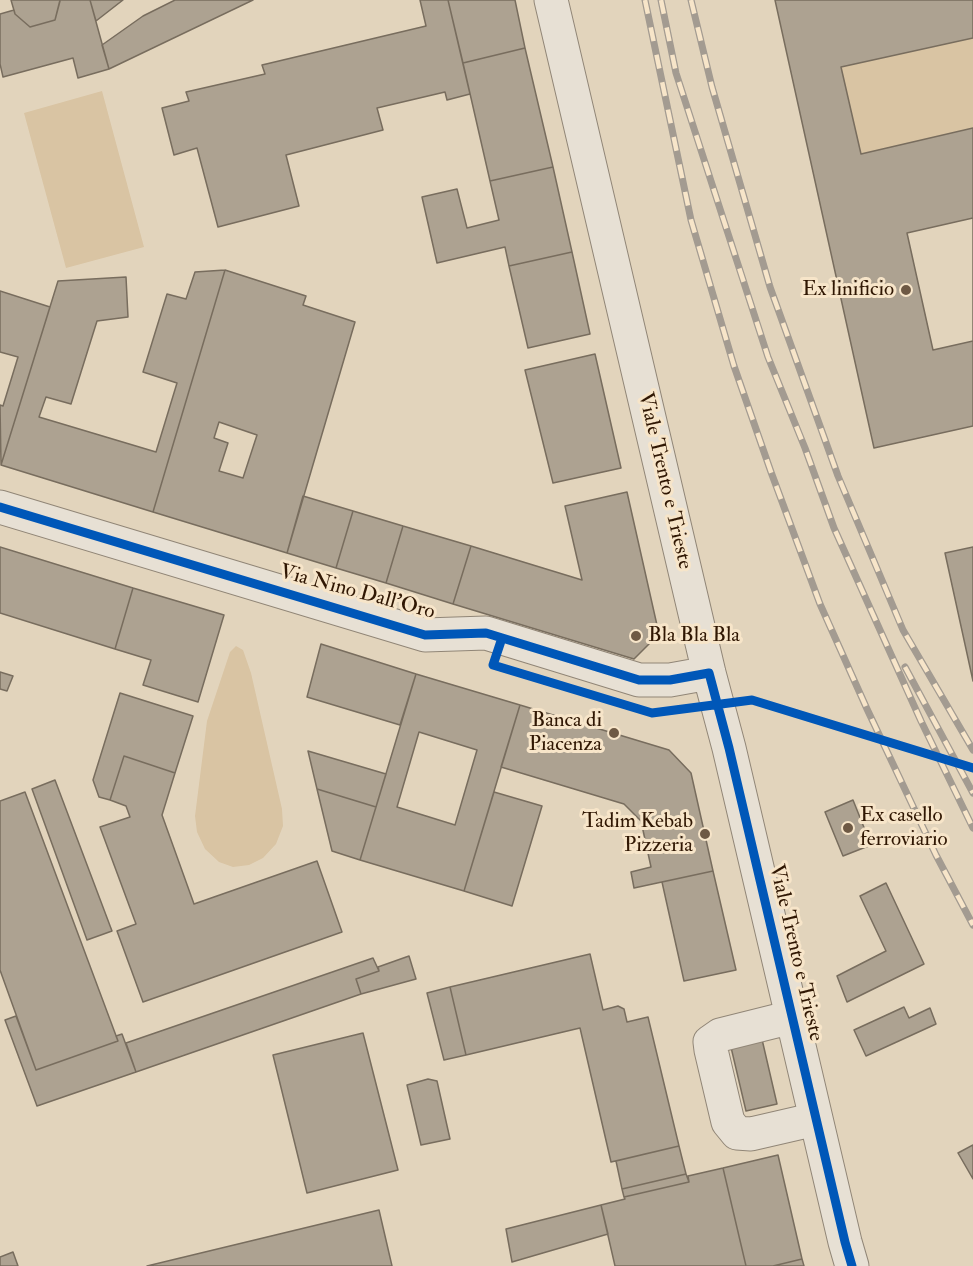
<!DOCTYPE html>
<meta charset="utf-8">
<style>
body{margin:0}
canvas{display:block;background:#e2d4bc}
</style>
<canvas width="973" height="1266"></canvas>
<script>
const context = document.querySelector('canvas').getContext('2d');
context.lineJoin = 'round';
function fillPath(path, color) { context.fillStyle = color; context.fill(path, 'evenodd'); }
const toPath = rows => new Path2D(rows.map(r => 'M' + r).join(''));
function trace(path, color, width, dash) { context.strokeStyle = color; context.lineWidth = width; context.lineCap = dash ? 'butt' : 'round'; context.setLineDash(dash || []); context.stroke(path); }
function label(font, color, halo, rows, align = 'center') {
  context.font = font + ' "IM FELL Double Pica",serif'; context.lineWidth = 6; context.setLineDash([]); context.textBaseline = 'middle'; context.strokeStyle = halo; context.fillStyle = color; for (const [text, x, y, turn = 0] of rows) {
    context.save(); context.translate(x, y); context.rotate((+turn || 0) * Math.PI / 180); context.textAlign = isNaN(turn) ? turn : align; if (halo) context.strokeText(text, 0, 0); context.fillText(text, 0, 0); context.restore();
  }
}
fillPath(toPath([
 [973,38,973,128,861,154,841,67],
 [102,91,144,247,66,268,24,113],
 [236,646,243,650,251,673,282,809,283,826,276,844,263,858,249,865,233,867,219,862,205,849,197,832,195,816,207,721,230,652]
]), '#d9c4a3');
const building = toPath([
 [11,0,60,0,60,1,55,20,30,27,15,14,11,0],
 [60,0,90,0,109,69,78,78,73,58,3,77,0,64,0,14,14,10,15,14,30,27,55,20,60,0],
 [90,0,123,0,96,21,90,0],
 [175,0,253,0,109,69,102,45,143,16,175,0],
 [420,0,448,0,470,94,447,100,445,92,377,108,383,130,286,155,299,206,218,227,197,148,174,155,162,108,189,101,186,92,265,74,262,65,426,26,420,0],
 [448,0,515,0,525,48,463,63,448,0],
 [775,0,973,0,973,38,841,67,861,154,973,128,973,426,874,448,775,0],
 [525,48,553,167,490,181,463,63,525,48],
 [553,167,572,252,509,266,505,247,437,263,422,197,457,189,467,228,499,220,490,181,553,167],
 [973,218,973,341,933,350,907,233,973,218],
 [572,252,590,334,528,348,509,266,572,252],
 [225,270,306,296,303,305,355,322,287,553,153,512,225,270],
 [219,422,257,435,243,478,219,471,228,443,214,438,219,422],
 [225,270,153,512,1,465,58,281,126,277,128,317,97,321,71,404,46,397,39,417,156,452,177,383,143,372,167,294,186,299,195,272,225,270],
 [0,291,50,307,1,465,0,405,3,406,18,357,0,352,0,291],
 [595,354,621,468,553,483,525,370,595,354],
 [627,492,659,634,634,659,453,604,471,546,582,580,565,506,627,492],
 [303,496,353,511,336,568,287,553,303,496],
 [353,511,403,526,386,583,336,568,353,511],
 [403,526,471,546,453,604,386,583,403,526],
 [0,547,133,588,115,649,0,613,0,547],
 [973,547,973,681,945,553,973,547],
 [133,588,224,615,198,702,143,685,151,660,115,649,133,588],
 [321,644,416,674,400,725,307,697,321,644],
 [0,672,13,676,7,691,0,689,0,672],
 [416,674,520,705,464,891,360,860,416,674],
 [419,732,477,750,455,825,397,807,419,732],
 [120,693,193,716,175,773,124,756,110,800,99,797,93,780,120,693],
 [520,705,669,750,691,773,713,871,634,888,631,872,651,867,641,821,624,804,501,767,520,705],
 [308,751,386,774,376,807,317,789,308,751],
 [124,756,175,773,162,815,194,904,317,861,342,932,143,1002,117,931,136,924,100,827,130,817,126,806,110,800,124,756],
 [55,780,112,931,87,940,32,789,55,780],
 [317,789,376,807,360,860,332,851,317,789],
 [25,792,118,1041,36,1070,0,970,0,801,25,792],
 [494,792,542,806,512,906,464,891,494,792],
 [853,800,871,845,843,856,825,812,853,800],
 [713,871,736,970,684,981,662,882,713,871],
 [886,883,924,964,847,1002,837,976,886,951,860,896,886,883],
 [590,954,603,1010,618,1006,624,1009,627,1022,648,1017,679,1146,611,1162,580,1028,466,1055,450,987,590,954],
 [409,956,416,979,361,994,356,979,379,971,378,967,409,956],
 [373,958,379,971,356,979,361,994,136,1072,126,1043,373,958],
 [450,987,466,1055,444,1060,427,993,450,987],
 [904,1007,909,1018,930,1008,936,1024,866,1056,854,1030,904,1007],
 [16,1016,36,1070,118,1041,116,1036,122,1034,136,1072,37,1106,5,1020,16,1016],
 [363,1033,398,1170,307,1193,273,1055,363,1033],
 [761,1035,777,1104,746,1111,730,1043,761,1035],
 [428,1079,437,1081,450,1139,421,1145,407,1085,428,1079],
 [973,1145,973,1179,958,1153,973,1145],
 [679,1146,686,1174,622,1189,616,1161,679,1146],
 [778,1155,802,1259,773,1266,746,1266,723,1168,778,1155],
 [723,1168,746,1266,615,1266,601,1205,625,1199,624,1197,689,1182,688,1176,723,1168],
 [686,1174,689,1182,624,1197,622,1189,686,1174],
 [601,1205,608,1234,512,1262,506,1229,601,1205],
 [379,1210,392,1266,147,1266,379,1210],
 [13,1252,18,1266,0,1266,0,1257,13,1252],
 [802,1259,804,1266,773,1266,802,1259]
]);
fillPath(building, '#ada291');
trace(building, '#786d5e', 1.5);
const minor = toPath([
 [551,0,709,673,729,748,845,1242,852,1266],
 [0,507,425,635,486,633,639,680,670,680,709,673],
 [792,1017,720,1035,710,1042,711,1050,728,1122,737,1133,751,1134,816,1119]
]);
trace(minor, '#918677', 35);
trace(minor, '#e7e0d4', 33);
const rail = toPath([
 [645,0,691,220,734,366,771,472,820,604,867,709,936,855,973,925],
 [661,0,676,73,768,357,805,448,834,528,921,721,973,828],
 [691,0,712,87,770,287,838,476,903,630,973,750],
 [905,667,973,793]
]);
trace(rail, '#a39b91', 7);
trace(rail, '#f7e5c9', 4.5, [14]);
trace(toPath([
 [0,507,425,635,486,633,639,680,670,680,709,673,729,748,845,1242,852,1266],
 [502,638,493,665,652,713,752,700,973,768]
]), '#0057b8', 9);
for (const [x, y, r, color] of [
 [906,290,6,"#6e5944"],
 [636,636,6,"#6e5944"],
 [614,733,6,"#6e5944"],
 [848,828,6,"#6e5944"],
 [705,834,6,"#6e5944"]
]) { const dot = new Path2D(); dot.arc(x, y, r, 0, 2 * Math.PI); context.fillStyle = color; context.fill(dot); trace(dot, '#f7e5c9', 2); }
label('21px', '#301703', '#f7e5c9', [
 ["Ex linificio",894,290],
 ["Bla Bla Bla",648,636,"left"],
 ["Banca di",602,721],
 ["Piacenza",602,745],
 ["Ex casello",860,816,"left"],
 ["ferroviario",860,840,"left"],
 ["Tadim Kebab",693,822],
 ["Pizzeria",693,846]
], 'right');
label('21px', '#301703', '#f7e5c9', [
 ["Viale Trento e Trieste",664,481,77],
 ["Via Nino Dall’Oro",357,593,15],
 ["Viale Trento e Trieste",795,953,77]
]);
</script>
